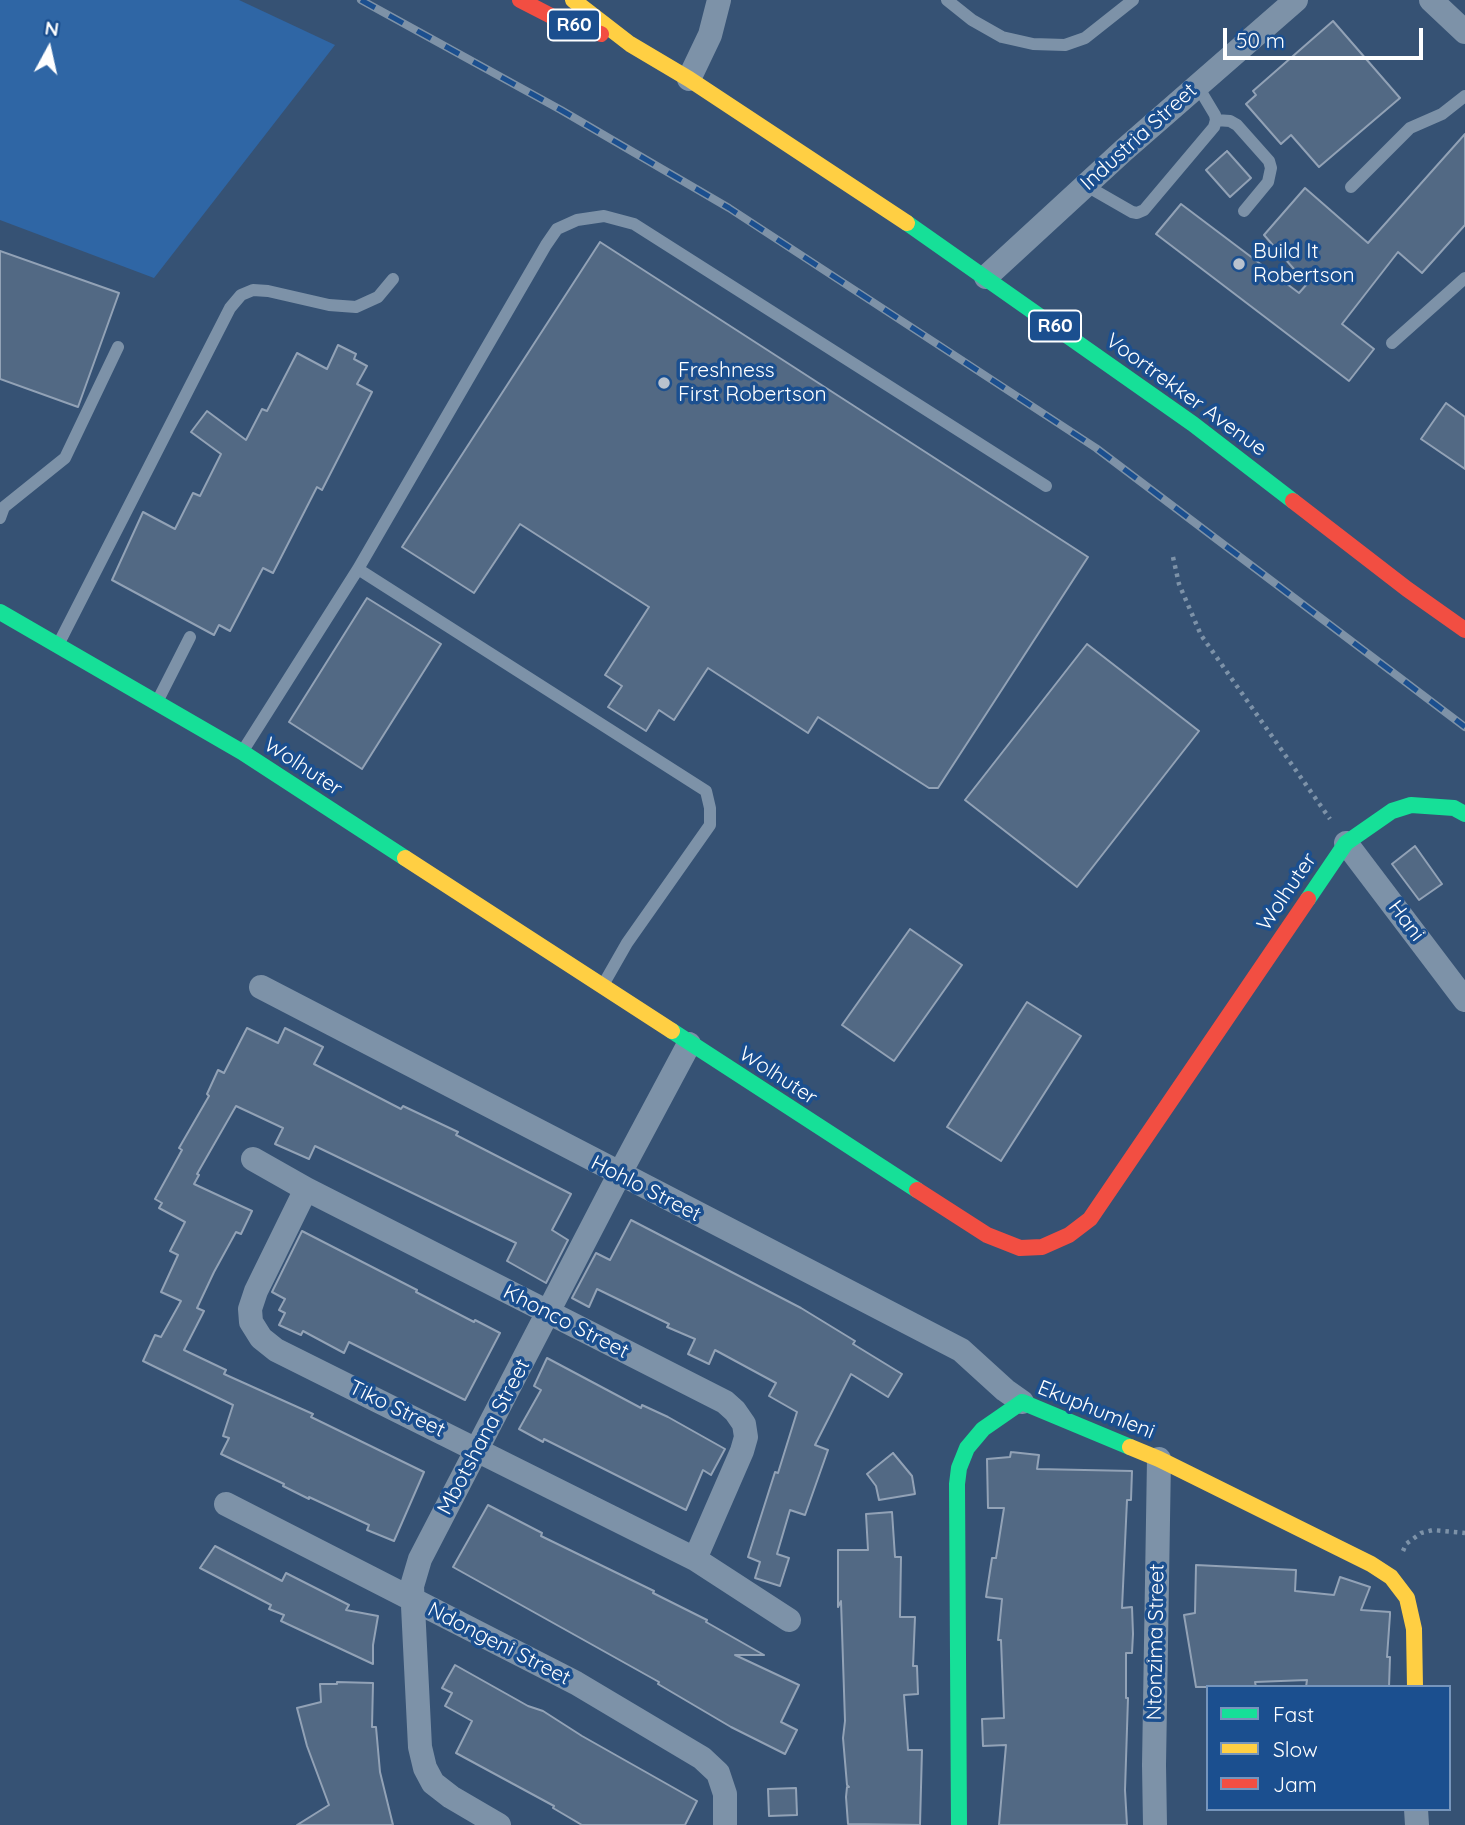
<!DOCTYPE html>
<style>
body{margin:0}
#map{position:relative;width:1465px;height:1825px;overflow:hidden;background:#365274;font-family:Quicksand,sans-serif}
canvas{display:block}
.legend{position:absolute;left:1206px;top:1685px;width:245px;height:126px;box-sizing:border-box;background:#1b4f8f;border:2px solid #7695bc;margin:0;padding:9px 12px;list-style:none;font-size:21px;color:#fff}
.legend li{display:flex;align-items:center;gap:14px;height:35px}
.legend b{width:35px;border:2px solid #7695bc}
.north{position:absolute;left:14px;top:14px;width:70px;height:70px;-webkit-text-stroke:5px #1b4f8f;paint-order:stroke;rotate:8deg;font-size:19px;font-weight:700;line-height:28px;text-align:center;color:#fff}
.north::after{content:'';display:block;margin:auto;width:24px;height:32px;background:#fff;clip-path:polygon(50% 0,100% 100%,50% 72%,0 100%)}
.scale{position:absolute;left:1223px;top:28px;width:200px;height:32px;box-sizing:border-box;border:4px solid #fff;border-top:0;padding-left:9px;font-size:21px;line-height:24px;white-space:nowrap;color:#fff;-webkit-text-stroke:5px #1b4f8f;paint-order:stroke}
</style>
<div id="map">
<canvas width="1465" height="1825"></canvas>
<ul class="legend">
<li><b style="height:9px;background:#16e098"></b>Fast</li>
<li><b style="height:9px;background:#ffcf43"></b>Slow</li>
<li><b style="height:9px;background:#f24e42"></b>Jam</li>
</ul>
<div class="north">N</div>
<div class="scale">50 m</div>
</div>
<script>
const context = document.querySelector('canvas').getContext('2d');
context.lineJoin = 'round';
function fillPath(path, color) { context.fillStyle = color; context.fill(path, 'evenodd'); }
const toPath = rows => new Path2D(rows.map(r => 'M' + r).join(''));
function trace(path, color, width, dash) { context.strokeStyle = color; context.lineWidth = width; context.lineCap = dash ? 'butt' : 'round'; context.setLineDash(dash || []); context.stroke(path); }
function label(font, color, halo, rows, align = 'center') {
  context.font = font + ' Quicksand,sans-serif'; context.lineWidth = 7; context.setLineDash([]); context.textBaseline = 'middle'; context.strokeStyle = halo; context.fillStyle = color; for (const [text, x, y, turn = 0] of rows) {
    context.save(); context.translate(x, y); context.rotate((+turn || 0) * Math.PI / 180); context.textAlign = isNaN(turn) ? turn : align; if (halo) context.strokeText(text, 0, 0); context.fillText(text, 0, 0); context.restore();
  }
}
fillPath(toPath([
 [0,0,239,0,335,45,154,278,0,220]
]), '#2f66a5');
const building = toPath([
 [1333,21,1400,98,1319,167,1291,135,1281,144,1246,104,1256,95,1253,91,1333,21],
 [1465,134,1465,225,1422,273,1398,252,1342,324,1374,349,1349,381,1156,234,1181,204,1299,293,1307,284,1264,235,1305,188,1368,243,1465,134],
 [1227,151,1251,178,1230,197,1206,170,1227,151],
 [600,242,1088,557,938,788,929,788,818,717,808,733,708,668,674,720,659,710,646,731,608,707,622,686,605,675,649,607,520,524,474,593,402,547,600,242],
 [0,251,119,293,78,407,0,379,0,251],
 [338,345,356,354,354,359,367,366,357,384,372,392,322,490,317,487,273,573,263,568,230,631,219,625,214,635,112,580,143,512,175,529,193,493,200,496,221,454,191,432,207,411,246,440,262,409,267,411,297,353,327,369,338,345],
 [1446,403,1465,417,1465,469,1421,439,1446,403],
 [367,598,441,644,362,769,289,722,367,598],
 [1087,644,1199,731,1077,887,965,800,1087,644],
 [1415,846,1442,884,1419,900,1392,864,1415,846],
 [910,929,962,965,894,1061,842,1025,910,929],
 [1027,1002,1081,1036,1001,1161,947,1127,1027,1002],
 [247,1028,278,1043,285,1028,323,1047,314,1064,401,1109,403,1106,458,1132,456,1135,571,1194,552,1230,568,1240,546,1283,507,1261,516,1243,315,1146,309,1159,275,1144,283,1128,236,1106,197,1174,199,1175,194,1184,252,1211,241,1234,236,1232,214,1272,197,1308,204,1311,184,1350,226,1370,224,1374,313,1414,311,1417,424,1472,394,1541,367,1530,369,1525,309,1497,309,1499,283,1486,284,1484,221,1454,229,1438,223,1436,233,1405,143,1361,155,1335,161,1337,181,1301,161,1292,178,1255,170,1251,185,1222,159,1208,162,1203,155,1199,182,1150,179,1148,209,1096,207,1094,218,1070,224,1073,247,1028],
 [631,1220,801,1308,855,1341,853,1344,902,1374,888,1397,851,1374,815,1445,828,1450,805,1515,790,1510,777,1554,789,1558,780,1586,755,1578,760,1562,748,1557,775,1472,778,1473,797,1412,769,1396,776,1383,715,1350,709,1364,688,1354,695,1339,667,1327,669,1324,597,1289,589,1307,572,1298,596,1253,610,1260,631,1220],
 [302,1231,417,1290,416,1292,474,1322,475,1320,500,1333,465,1400,349,1342,344,1353,303,1331,301,1335,279,1325,285,1313,279,1310,285,1299,272,1292,302,1231],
 [547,1358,641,1408,642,1405,668,1417,725,1449,711,1475,703,1470,686,1510,544,1439,543,1442,519,1429,541,1390,534,1386,547,1358],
 [1011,1452,1039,1455,1037,1469,1132,1471,1131,1500,1127,1500,1122,1608,1132,1607,1133,1634,1132,1653,1126,1653,1126,1698,1128,1698,1125,1790,1127,1825,999,1825,1006,1745,983,1746,982,1719,1004,1718,1001,1640,998,1640,1002,1599,986,1597,992,1558,996,1558,1004,1508,988,1508,987,1459,1010,1457,1011,1452],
 [893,1453,912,1476,915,1494,879,1500,876,1486,867,1474,893,1453],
 [488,1505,542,1533,541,1536,654,1591,653,1593,707,1620,706,1622,764,1655,735,1655,799,1685,781,1722,797,1730,785,1754,731,1727,658,1684,659,1682,453,1567,488,1505],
 [892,1512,895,1557,901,1557,900,1617,915,1617,913,1666,917,1666,918,1694,904,1695,908,1750,922,1750,920,1825,848,1824,846,1797,847,1787,849,1787,847,1785,843,1738,845,1721,841,1601,838,1607,838,1550,868,1550,866,1514,892,1512],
 [215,1546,282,1581,286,1573,349,1605,346,1610,378,1616,373,1645,373,1664,281,1621,284,1615,269,1609,271,1605,200,1568,215,1546],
 [1196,1565,1296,1570,1295,1591,1334,1595,1340,1577,1370,1587,1361,1610,1390,1612,1390,1615,1387,1657,1390,1657,1389,1687,1306,1687,1307,1680,1255,1682,1256,1687,1196,1687,1184,1615,1195,1613,1196,1565],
 [455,1665,528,1706,543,1711,582,1736,697,1801,685,1825,582,1825,553,1808,554,1806,456,1753,472,1721,445,1706,452,1693,442,1688,455,1665],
 [337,1682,373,1683,372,1727,376,1727,380,1772,393,1825,297,1825,329,1805,307,1746,297,1708,321,1702,320,1684,337,1684,337,1682],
 [796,1788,797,1815,769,1816,768,1789,796,1788]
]);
fillPath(building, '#526984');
trace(building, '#92a2b6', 2);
trace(toPath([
 [1173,557,1179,584,1201,635,1330,819],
 [1403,1551,1406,1544,1421,1533,1433,1530,1465,1533]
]), '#7d92a8', 4.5, [3.5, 5]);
trace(toPath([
 [947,0,972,20,1002,37,1033,44,1065,45,1085,38,1133,0],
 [1216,120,1230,121,1237,125,1269,161,1271,168,1268,182,1244,211],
 [1085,185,1132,212,1137,213,1144,210,1214,127,1216,120,1215,115,1197,85],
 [1351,187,1410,128,1442,114,1465,96],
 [1392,343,1465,278],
 [0,518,4,507,65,458,118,347],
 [358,569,706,791,710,808,710,825,627,943,603,985],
 [59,643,230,308,241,295,253,290,268,291,329,305,356,307,378,297,393,279],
 [158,700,190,637],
 [244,749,358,569,546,245,557,229,577,220,604,216,634,224,1046,486]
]), '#7d92a8', 12);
trace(toPath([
 [1431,0,1465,32],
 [689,79,710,35,719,0],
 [986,277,1124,150,1296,0],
 [1346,843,1465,1000],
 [261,987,961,1350,1005,1390,1022,1402],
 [253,1159,306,1189,725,1402,735,1411,744,1424,746,1437,742,1451,695,1559],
 [306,1189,256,1291,250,1309,251,1322,261,1338,276,1350,695,1559,789,1620],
 [226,1504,576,1683,702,1758,718,1773,725,1794,725,1825],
 [1416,1809,1417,1825],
 [499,1825,451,1797,433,1783,425,1768,420,1747,412,1586,420,1559,619,1175,689,1044],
 [1155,1825,1154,1765,1159,1459]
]), '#7d92a8', 24);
trace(toPath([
 [907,223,1193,424,1293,501],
 [0,612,242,752,405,858],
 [1308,899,1346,843,1392,811,1411,805,1454,808,1465,814],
 [672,1031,917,1190],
 [959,1825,957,1484,959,1468,967,1448,983,1429,1022,1402,1130,1447]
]), '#16e098', 16);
trace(toPath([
 [573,0,630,44,689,79,907,223],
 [405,858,672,1031],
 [1130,1447,1159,1459,1371,1564,1391,1577,1407,1598,1414,1629,1415,1687]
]), '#ffcf43', 16);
trace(toPath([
 [520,0,559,20,601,34],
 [1293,501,1407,589,1465,630],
 [917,1190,987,1235,1020,1248,1042,1247,1069,1235,1090,1219,1308,899]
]), '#f24e42', 16);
const rail = toPath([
 [361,0,561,110,729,208,1096,448,1465,727]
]);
trace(rail, '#7e92a7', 8);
trace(rail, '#1b4f8f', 5, [16]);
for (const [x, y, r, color] of [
 [1239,264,7,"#b9c2ce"],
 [664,383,7,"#b9c2ce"]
]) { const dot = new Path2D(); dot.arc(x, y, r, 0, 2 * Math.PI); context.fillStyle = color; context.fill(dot); trace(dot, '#1b4f8f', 2.5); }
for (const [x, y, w] of [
 [574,25,52],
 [1055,326,52]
]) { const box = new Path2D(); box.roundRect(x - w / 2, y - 15.5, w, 31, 5); context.fillStyle = '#1b4f8f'; context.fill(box); trace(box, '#fff', 2); }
label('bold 19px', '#fff', null, [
 ["R60",574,25],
 ["R60",1055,326]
]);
label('21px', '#fff', '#1b4f8f', [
 ["Industria Street",1139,137,-42],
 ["Voortrekker Avenue",1186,395,36],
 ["Wolhuter",303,767,33],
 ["Wolhuter",1287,892,-56],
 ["Hani",1406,921,53],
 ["Wolhuter",778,1076,33],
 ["Hohlo Street",646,1189,27],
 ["Khonco Street",566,1322,27],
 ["Tiko Street",397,1409,26],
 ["Ekuphumleni",1096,1410,22],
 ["Mbotshana Street",484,1437,-62],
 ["Ntonzima Street",1156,1642,-89],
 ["Ndongeni Street",499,1644,27]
]);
label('21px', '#fff', '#1b4f8f', [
 ["Build It",1253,252],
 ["Robertson",1253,276],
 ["Freshness",678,371],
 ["First Robertson",678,395]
], 'left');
</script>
